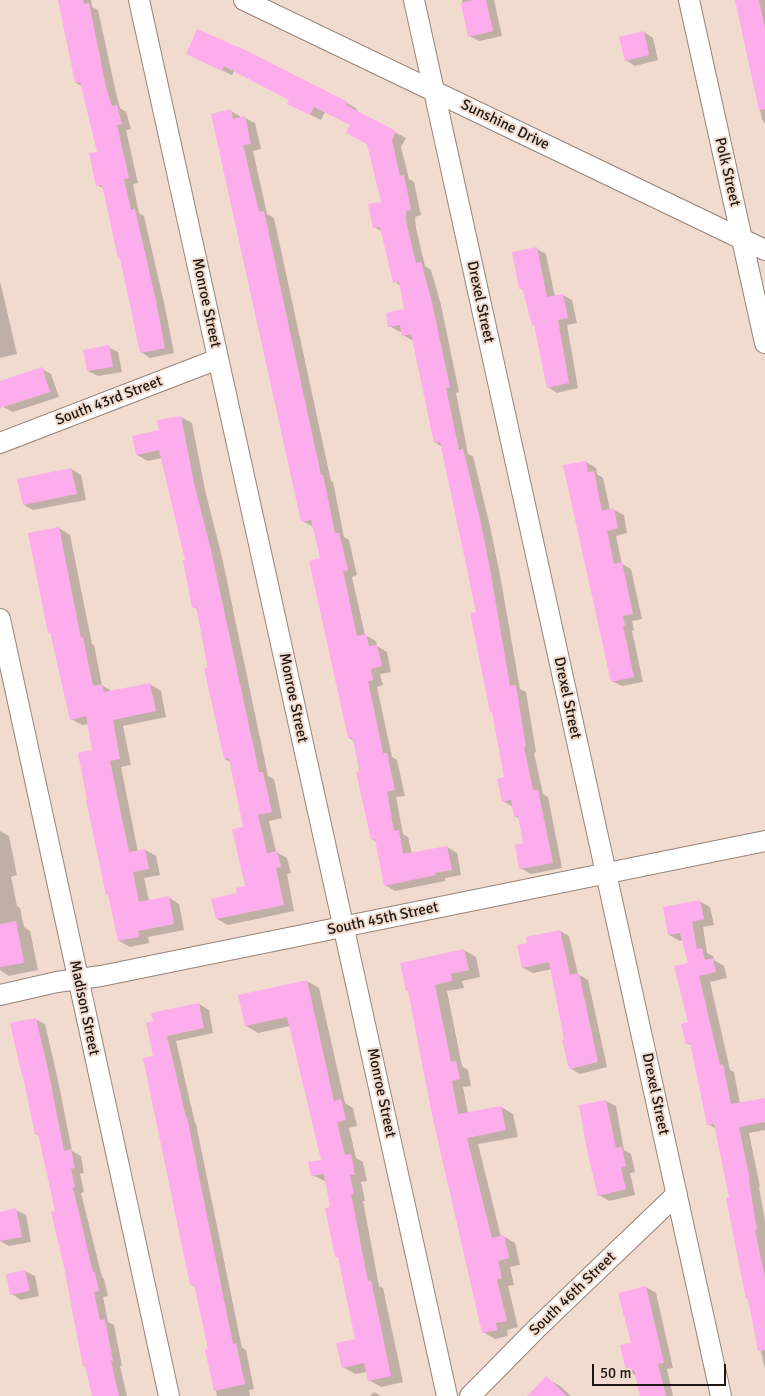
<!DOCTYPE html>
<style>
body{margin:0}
#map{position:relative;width:765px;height:1396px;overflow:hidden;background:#f1dbcf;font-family:Signika,sans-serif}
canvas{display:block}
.scale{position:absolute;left:592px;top:1364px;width:134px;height:22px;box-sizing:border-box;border:2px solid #1e1712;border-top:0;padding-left:6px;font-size:15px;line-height:18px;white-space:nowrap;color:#1e1712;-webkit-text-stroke:4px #f1dbcf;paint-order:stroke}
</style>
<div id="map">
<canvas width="765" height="1396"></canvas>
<div class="scale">50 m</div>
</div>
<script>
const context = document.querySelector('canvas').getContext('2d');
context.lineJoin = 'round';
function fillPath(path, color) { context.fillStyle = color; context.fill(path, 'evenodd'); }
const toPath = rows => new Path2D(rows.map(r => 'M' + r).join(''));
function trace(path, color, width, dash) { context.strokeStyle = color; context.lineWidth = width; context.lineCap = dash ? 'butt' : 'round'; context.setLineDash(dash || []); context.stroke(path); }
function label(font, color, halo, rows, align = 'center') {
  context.font = font + ' Signika,sans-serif'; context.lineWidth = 4; context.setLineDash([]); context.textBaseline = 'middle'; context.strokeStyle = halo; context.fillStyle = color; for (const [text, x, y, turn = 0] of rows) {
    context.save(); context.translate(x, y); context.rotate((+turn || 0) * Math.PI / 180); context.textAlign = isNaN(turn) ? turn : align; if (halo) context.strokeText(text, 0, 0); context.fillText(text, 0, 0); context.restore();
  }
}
fillPath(toPath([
 [59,0,91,0,92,7,98,10,116,93,120,108,126,112,131,129,126,130,138,183,133,184,139,213,144,216,165,307,174,353,150,358,141,352,121,259,119,258,104,189,97,185,98,152,83,87,76,83],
 [462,0,494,0,502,36,479,41,469,36],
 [736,0,765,0,765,124,762,119],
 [644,32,653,38,658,60,635,66,626,60],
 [187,54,347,103,357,109,356,112,406,138,401,147,409,179,414,182,421,215,415,217,416,228,425,266,431,270,441,305,459,392,456,393,468,454,473,456,490,526,500,575,520,689,526,692,536,752,534,753,543,794,548,797,562,868,531,874,520,868,525,844,520,819,515,816,513,807,503,801,506,778,477,613,442,447,435,442,413,341,403,335,402,332,400,332,389,326,406,310,401,286,395,282,383,232,374,227,382,203,368,144,351,125,325,112,321,120,299,109,290,100,234,71,232,75],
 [231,111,241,117,242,118,245,118,255,123,261,149,253,151,267,214,274,218,331,481,333,482,344,537,349,540,357,575,352,577,365,635,376,641,377,646,387,652,391,672,380,674,383,685,377,687,392,757,397,760,405,796,396,797,403,834,408,837,412,854,447,847,457,853,461,875,445,878,445,881,395,891,385,885,376,842,372,839,354,741,349,738,321,559,314,527,302,521],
 [537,249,546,254,555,297,563,295,572,300,577,323,567,325,578,388,557,393,548,387,535,326,533,324,524,291,520,288],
 [0,281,17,354,0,358],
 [108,347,118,352,122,372,98,376,88,371],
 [42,369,51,374,59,397,13,412,3,407,0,397,0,382],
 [181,417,192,423,205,490,222,557,268,776,274,779,282,818,269,821,276,852,287,858,291,873,287,874,294,911,228,925,217,919,246,887,244,828,230,762,225,759,197,609,193,607,186,561,162,458,148,461,137,455,160,431],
 [586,462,596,468,597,474,603,478,610,510,614,510,624,515,627,533,616,536,622,564,631,569,642,619,632,621,634,630,632,631,643,682,622,686,612,681],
 [71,469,81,475,86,500,33,510,24,505],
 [59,528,70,535,92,644,94,645,102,685,113,692,150,684,161,691,166,717,123,726,131,765,121,767,138,852,145,850,156,856,160,875,144,878,149,901,168,897,179,904,184,930,148,937,149,943,130,947,119,941,110,896,107,894,94,751,89,724,82,725,71,719,51,633,49,632],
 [0,831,9,836,17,875,11,877,17,906,20,908,24,927,30,931,38,970,9,976,0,970],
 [699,901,710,907,714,925,703,927,707,953,713,956,714,960,724,966,727,978,710,982,730,1070,734,1072,740,1104,765,1099,765,1130,749,1133,760,1187,759,1187,765,1221,765,1369,749,1300,747,1298,731,1198,716,1129,708,1124,692,1046,687,1043,689,1023,689,964,683,940,680,941,669,935],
 [560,931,569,936,578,974,588,980,607,1067,580,1074,570,1068,552,969,533,973,523,968,529,944],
 [464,950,476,957,480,977,462,981,464,988,447,991,462,1066,468,1070,471,1086,463,1087,468,1113,501,1107,513,1114,518,1137,478,1144,501,1237,503,1236,515,1243,520,1265,510,1267,514,1285,508,1286,518,1327,507,1330,508,1336,495,1339,483,1332,409,992],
 [307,981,319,988,345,1103,353,1108,357,1126,349,1128,356,1158,363,1162,367,1181,361,1182,365,1201,363,1201,379,1286,383,1288,403,1382,381,1387,369,1380,367,1372,355,1374,343,1367,356,1340,340,1259,336,1256,332,1208,327,1182,312,1175,323,1161,290,1026,258,1033,246,1026],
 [199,1004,209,1010,213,1033,176,1041,195,1123,196,1124,242,1348,246,1350,254,1389,249,1390,250,1396,217,1396,207,1351,210,1350,196,1287,191,1284,148,1024],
 [35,1019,45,1024,59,1085,72,1151,81,1156,84,1173,80,1174,84,1192,81,1193,102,1277,104,1279,108,1296,103,1297,108,1322,114,1325,122,1366,120,1366,127,1396,93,1396,86,1367,84,1366,57,1211,40,1136,36,1134],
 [606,1101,616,1106,624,1150,631,1154,635,1172,630,1173,635,1195,609,1201,599,1195],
 [16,1210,26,1215,31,1242,9,1246,0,1241,0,1213],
 [25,1271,35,1276,39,1296,21,1300,12,1294],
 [646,1287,656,1293,673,1368,667,1369,673,1396,641,1396,637,1376,627,1370,632,1343,620,1294],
 [546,1378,560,1386,571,1396,529,1396],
 [374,1392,381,1396,370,1396]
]), '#0003');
fillPath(toPath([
 [58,0,83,0,84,4,89,3,106,87,112,106,117,105,122,124,117,125,129,178,124,179,131,210,135,209,156,301,165,348,140,353,120,258,118,259,104,193,101,185,96,186,89,153,97,152,80,82,75,83],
 [473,0,486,0,493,31,468,37,461,3],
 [735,0,759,0,765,28,765,109,759,110],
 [197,29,245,50,348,102,346,105,396,131,392,140,400,176,404,175,411,210,406,211,406,221,416,263,421,262,431,298,450,387,446,388,459,450,463,449,480,519,490,569,510,686,516,685,526,747,524,747,533,790,538,790,553,863,519,869,515,845,523,843,518,816,514,817,511,800,502,802,497,779,504,777,492,712,490,712,470,613,476,612,440,442,434,443,411,334,402,336,400,325,388,327,386,313,404,309,399,282,393,283,380,227,373,228,368,204,381,202,367,144,346,133,350,125,314,107,310,115,287,104,289,100,224,66,222,71,186,54],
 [644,31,649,55,625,61,619,37],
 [231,109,233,119,245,116,251,144,243,145,259,212,264,211,321,475,323,475,335,533,339,533,348,570,343,571,357,636,366,634,369,646,377,645,382,666,371,669,373,680,368,681,383,753,387,753,395,790,387,792,394,831,399,830,403,854,447,846,452,870,435,873,436,875,384,886,375,839,371,840,356,772,360,771,352,737,348,738,309,561,320,558,311,520,301,522,211,114],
 [537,247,547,297,563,294,568,318,558,320,569,383,547,388,534,325,532,325,522,288,519,289,512,252],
 [109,345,113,367,87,371,83,350],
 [42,367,50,392,0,408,0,381],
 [181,416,194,483,211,550,259,772,263,772,272,812,258,815,267,853,277,851,281,867,276,868,284,905,216,919,211,899,237,893,236,888,245,886,232,829,243,827,229,758,224,759,204,668,208,667,196,607,192,608,183,560,185,560,159,450,136,455,132,436,159,430,157,420],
 [586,461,588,472,594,471,602,511,614,508,618,528,607,531,614,564,622,562,633,614,623,616,625,625,623,626,634,677,611,682,563,465],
 [71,468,77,494,23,505,17,479],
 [59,527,81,638,83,637,93,686,102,684,104,692,150,683,156,711,113,720,120,759,110,761,129,852,145,849,149,869,133,872,139,902,169,896,174,924,138,931,139,937,118,941,108,894,106,895,86,800,87,800,78,753,92,750,86,716,70,720,50,632,48,633,28,533],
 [700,900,704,919,692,922,697,949,702,948,705,960,713,958,716,972,699,976,720,1065,723,1064,731,1104,765,1098,765,1122,739,1127,750,1181,749,1181,757,1230,755,1230,765,1277,765,1350,758,1351,748,1299,746,1299,726,1198,729,1197,714,1124,707,1125,690,1043,686,1044,681,1024,688,1022,674,966,688,963,680,933,668,935,663,907],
 [16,921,24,963,0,967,0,924],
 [560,930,570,975,579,973,598,1062,569,1069,562,1040,564,1039,549,962,522,968,517,945,527,943,526,937],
 [464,949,469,970,451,974,452,981,435,985,451,1062,456,1061,460,1079,452,1081,458,1114,501,1106,506,1130,467,1138,492,1238,504,1235,509,1258,498,1261,502,1278,497,1280,507,1321,496,1323,497,1330,482,1333,432,1115,408,991,406,991,400,963],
 [307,980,334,1101,341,1099,346,1120,337,1122,345,1155,351,1154,355,1175,350,1175,354,1194,351,1194,368,1281,371,1280,391,1376,368,1381,364,1363,342,1368,336,1343,355,1339,338,1257,335,1257,325,1208,330,1207,324,1174,311,1176,308,1162,321,1160,287,1017,245,1026,238,995],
 [199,1003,204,1028,167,1036,186,1117,187,1117,233,1344,236,1343,245,1384,214,1391,205,1350,208,1349,194,1284,190,1285,143,1058,153,1056,146,1023,153,1021,151,1013],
 [36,1018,50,1079,64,1151,71,1149,75,1168,71,1169,75,1187,73,1188,93,1272,95,1272,99,1291,94,1292,100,1320,105,1319,113,1361,111,1361,119,1396,92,1396,85,1366,83,1367,64,1267,51,1212,55,1211,38,1134,35,1135,23,1076,22,1076,10,1023],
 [606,1100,616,1148,622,1147,626,1166,621,1168,626,1189,598,1196,588,1155,579,1105],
 [16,1208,22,1237,0,1241,0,1212],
 [25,1270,30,1291,10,1295,6,1274],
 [646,1286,664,1363,658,1364,666,1396,640,1396,634,1370,626,1371,620,1345,631,1343,618,1293],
 [546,1376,567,1396,527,1396]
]), '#fdadeb');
const minor = toPath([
 [139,0,447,1396],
 [244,0,765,250],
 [414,0,721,1396],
 [689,0,765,343],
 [0,443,218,359],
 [0,619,169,1396],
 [0,995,57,982,101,976,765,841],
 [470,1396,538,1327,677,1194]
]);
trace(minor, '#968277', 22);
trace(minor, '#fff', 20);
label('15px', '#1e1712', '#f1dbcf', [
 ["Sunshine Drive",505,125,26],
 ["Polk Street",727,172,77],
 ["Drexel Street",480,302,78],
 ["Monroe Street",206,303,78],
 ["South 43rd Street",109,401,-21],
 ["Monroe Street",293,698,78],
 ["Drexel Street",567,698,78],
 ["South 45th Street",383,919,-12],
 ["Madison Street",84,1008,78],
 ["Monroe Street",381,1093,78],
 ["Drexel Street",655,1094,78],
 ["South 46th Street",573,1294,-44]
]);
</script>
